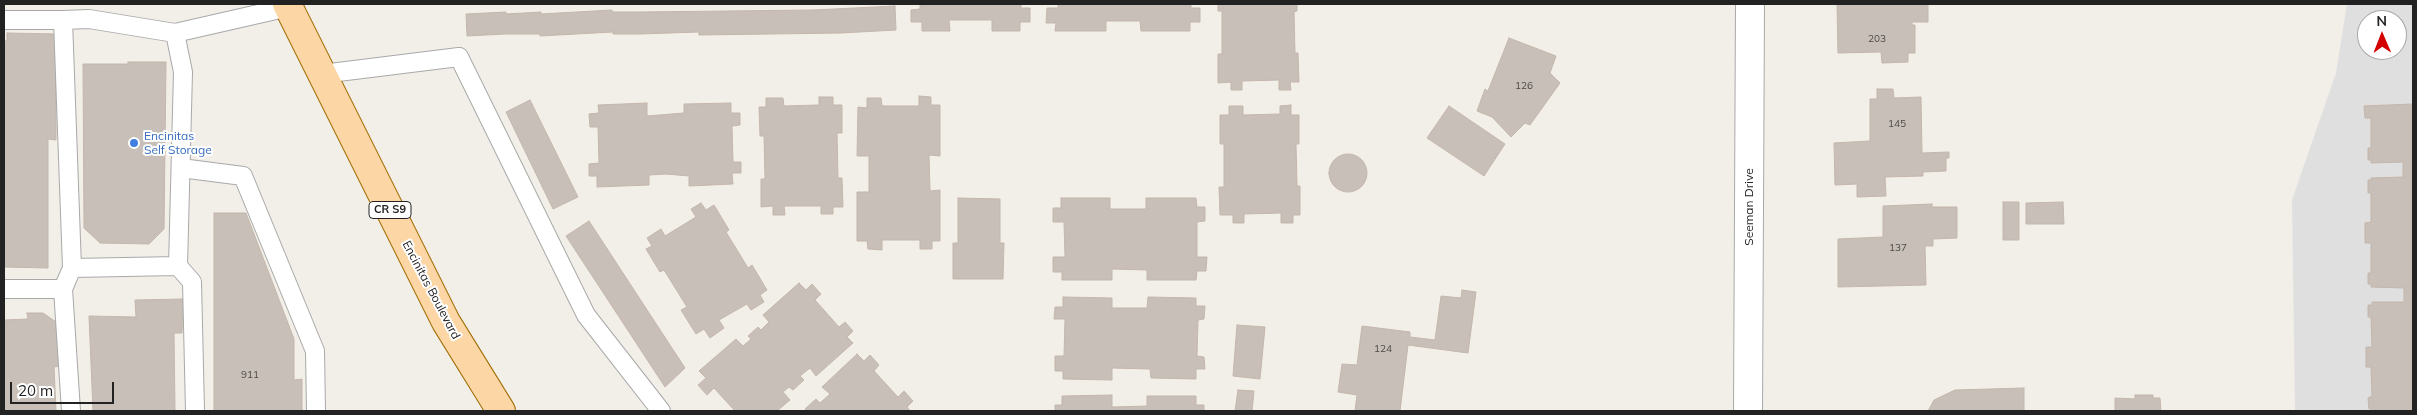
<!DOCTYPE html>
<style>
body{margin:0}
#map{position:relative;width:2417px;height:415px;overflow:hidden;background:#f2efe9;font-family:Mulish,sans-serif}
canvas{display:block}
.frame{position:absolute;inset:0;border:5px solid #222;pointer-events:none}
.north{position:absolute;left:2357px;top:10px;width:50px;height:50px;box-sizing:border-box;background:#fff;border:1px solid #a7a7a7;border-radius:50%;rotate:359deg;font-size:14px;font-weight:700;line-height:20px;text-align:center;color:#222}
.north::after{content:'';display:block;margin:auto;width:18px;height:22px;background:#d40000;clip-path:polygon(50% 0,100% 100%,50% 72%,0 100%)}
.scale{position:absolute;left:10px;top:382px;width:104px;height:22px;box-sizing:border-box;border:2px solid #222;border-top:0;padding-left:6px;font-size:15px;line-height:18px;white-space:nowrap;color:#222;-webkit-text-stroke:4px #fff;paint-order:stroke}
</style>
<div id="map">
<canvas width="2417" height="415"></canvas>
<div class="frame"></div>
<div class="north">N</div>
<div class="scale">20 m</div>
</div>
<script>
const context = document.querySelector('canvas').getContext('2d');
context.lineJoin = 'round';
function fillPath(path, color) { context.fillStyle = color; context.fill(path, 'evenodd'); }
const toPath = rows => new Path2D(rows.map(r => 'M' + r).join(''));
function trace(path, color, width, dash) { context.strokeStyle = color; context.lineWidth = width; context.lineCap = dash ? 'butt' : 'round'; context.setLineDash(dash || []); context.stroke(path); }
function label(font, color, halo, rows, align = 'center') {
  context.font = font + ' Mulish,sans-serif'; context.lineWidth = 4; context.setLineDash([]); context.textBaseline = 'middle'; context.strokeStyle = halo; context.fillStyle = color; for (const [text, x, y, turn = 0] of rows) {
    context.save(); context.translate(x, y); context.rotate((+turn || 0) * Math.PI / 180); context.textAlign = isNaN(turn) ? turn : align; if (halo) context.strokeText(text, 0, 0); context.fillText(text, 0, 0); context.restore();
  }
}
fillPath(toPath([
 [2347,4,2413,4,2413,411,2295,411,2292,200,2336,73],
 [2367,20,2397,20,2397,50,2367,50]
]), '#e0dfdf');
const building = toPath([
 [920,4,1021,4,1021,8,1030,8,1030,22,1020,22,1020,31,992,31,992,20,949,20,950,31,922,31,922,22,911,22,911,10,920,9,920,4],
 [1058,4,1191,4,1191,8,1200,8,1200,22,1190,22,1190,31,1141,31,1140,21,1106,21,1106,31,1055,31,1056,23,1046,23,1047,8,1058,8,1058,4],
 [1218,4,1297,4,1297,11,1294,12,1295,53,1298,53,1299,82,1290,82,1291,90,1279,90,1279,80,1242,81,1242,90,1231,90,1231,82,1218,83,1218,54,1222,54,1222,11,1218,11,1218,4],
 [1837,4,1928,4,1928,22,1912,22,1912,25,1915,25,1915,53,1908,53,1908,62,1882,63,1881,52,1838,53,1837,4],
 [895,6,896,30,841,33,699,35,699,32,640,34,613,34,613,32,540,36,540,34,505,34,467,36,466,14,506,12,506,14,541,12,541,14,612,10,612,12,639,12,813,10,895,6],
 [7,33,56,34,56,140,48,139,48,268,4,267,4,41,7,41,7,33],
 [1509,38,1556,56,1550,73,1560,83,1530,125,1525,123,1511,137,1492,117,1477,111,1485,89,1488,91,1509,38],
 [128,62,166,62,164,229,149,244,100,243,84,228,83,64,128,64,128,62],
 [1877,89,1893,89,1894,98,1921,97,1922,153,1949,152,1949,158,1946,158,1946,171,1923,172,1923,176,1885,177,1886,196,1857,197,1857,184,1835,185,1834,143,1870,141,1870,99,1877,99,1877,89],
 [919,96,931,97,931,105,940,105,940,156,929,155,930,191,940,190,940,241,932,241,932,249,920,249,920,240,882,240,882,250,868,249,867,241,857,241,857,192,869,192,869,156,857,156,858,107,867,108,867,98,881,98,882,106,919,106,919,96],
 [819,97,833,97,833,105,842,105,842,133,837,133,838,178,842,178,843,207,833,207,833,214,821,214,821,206,784,206,785,215,773,215,773,206,761,207,761,179,765,179,764,136,760,136,759,107,766,107,766,98,783,98,784,106,819,105,819,97],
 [530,100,578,197,553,209,506,112,530,100],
 [647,103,647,116,684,113,684,104,731,103,731,113,740,113,740,125,732,126,733,162,741,162,741,173,732,173,733,184,689,186,689,176,666,174,649,175,649,185,597,187,597,176,589,176,589,164,599,163,598,127,590,127,589,114,599,113,598,105,647,103],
 [2413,104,2413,411,2372,411,2372,409,2369,409,2368,398,2372,396,2371,367,2366,367,2366,347,2372,347,2371,317,2368,317,2368,305,2372,305,2372,302,2404,302,2404,288,2371,287,2371,284,2368,284,2368,273,2371,273,2371,243,2365,243,2365,223,2371,222,2371,193,2368,193,2368,180,2371,180,2371,178,2403,177,2403,162,2371,163,2371,160,2368,160,2368,148,2371,148,2371,118,2365,118,2364,106,2413,104],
 [1291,105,1291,115,1299,115,1299,144,1296,144,1297,186,1300,186,1300,215,1293,215,1293,223,1281,223,1281,213,1244,214,1244,223,1233,223,1233,215,1220,215,1219,187,1224,187,1224,144,1220,144,1220,115,1229,115,1229,106,1243,106,1243,115,1280,114,1280,106,1291,105],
 [1449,106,1505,144,1484,176,1427,138,1449,106],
 '1329 173a19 19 0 1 1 38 0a19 19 0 1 1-38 0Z',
 [958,198,1000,199,1000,243,1004,243,1003,279,953,279,953,243,958,243,958,198],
 [1061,198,1110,198,1110,209,1146,209,1146,198,1196,198,1197,207,1205,207,1205,221,1197,222,1197,257,1207,257,1206,271,1197,271,1196,280,1147,280,1147,270,1112,269,1112,280,1062,280,1062,272,1053,272,1053,257,1065,257,1064,222,1053,222,1053,208,1061,208,1061,198],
 [2003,202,2019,202,2019,240,2003,240,2003,202],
 [2063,202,2064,224,2026,224,2026,203,2063,202],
 [701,203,706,210,714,205,729,230,726,232,748,268,752,265,767,290,760,295,764,302,751,310,747,304,719,320,724,328,710,338,704,329,696,334,681,310,687,307,664,270,660,272,646,249,652,246,647,238,661,229,665,236,696,217,691,209,701,203],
 [1932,204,1932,207,1957,207,1957,238,1933,239,1933,246,1925,246,1926,285,1838,287,1838,239,1883,237,1883,206,1932,204],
 [214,213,246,213,294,339,294,380,302,379,302,411,214,411,214,213],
 [589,221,685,368,665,387,566,236,589,221],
 [799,283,806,290,812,284,821,294,815,300,839,327,845,322,853,331,847,337,853,343,816,376,810,368,800,376,804,380,793,390,789,387,783,392,790,400,777,411,735,411,714,388,707,395,698,385,706,378,699,371,736,339,743,346,751,339,748,336,758,327,761,330,769,322,763,315,799,283],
 [1462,290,1476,292,1468,353,1408,345,1400,411,1355,411,1357,395,1338,392,1342,364,1357,365,1362,326,1410,332,1410,337,1435,340,1441,296,1461,298,1462,290],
 [1063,297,1112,298,1112,308,1147,308,1148,297,1196,298,1196,306,1205,306,1204,319,1198,320,1197,356,1204,357,1205,369,1196,369,1196,379,1151,378,1150,369,1112,368,1112,380,1063,379,1063,371,1055,371,1055,356,1064,356,1065,319,1054,319,1055,307,1063,307,1063,297],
 [183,299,182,333,174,333,175,411,93,411,89,316,136,317,135,300,183,299],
 [27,313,43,313,59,324,61,366,54,367,56,411,4,411,4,320,28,319,27,313],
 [1237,325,1265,327,1260,379,1233,376,1237,325],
 [857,354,864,361,870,355,879,365,874,371,898,397,904,391,913,401,907,407,910,411,807,411,805,409,816,399,820,403,830,394,822,387,857,354],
 [2024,388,2024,411,1928,411,1934,400,1955,390,2024,388],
 [1238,390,1254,391,1252,411,1235,411,1238,390],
 [1112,395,1112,407,1147,406,1147,396,1196,396,1196,405,1204,405,1204,411,1055,411,1055,405,1062,405,1062,396,1112,395],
 [2135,395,2153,395,2153,398,2160,398,2161,411,2115,411,2115,398,2135,399,2135,395]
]);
fillPath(building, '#c7bfb8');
trace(building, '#c4b6ab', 1);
const service = toPath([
 [4,20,63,20,72,268],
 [63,20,89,19,175,33],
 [322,74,459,57,586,315,661,411],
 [181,168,243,176,315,351,316,411],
 [4,289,63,289,72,268,178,266],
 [63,289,71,411],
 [195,411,192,282,178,266,183,72,175,33,289,7,294,4]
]);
const minor = toPath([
 [1748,411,1750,4]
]);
const primary = toPath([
 [287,4,446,322,501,411]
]);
trace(service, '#a9a9a9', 20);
trace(minor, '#a9a9a9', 30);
trace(primary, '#a06b00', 30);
trace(service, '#fff', 18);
trace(minor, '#fff', 28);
trace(primary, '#fcd6a4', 28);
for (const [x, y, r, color] of [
 [134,143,5,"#3f7fe0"]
]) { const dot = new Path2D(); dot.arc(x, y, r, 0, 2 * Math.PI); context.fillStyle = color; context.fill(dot); trace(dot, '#fff', 2); }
label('10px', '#4b4948', null, [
 ["203",1877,39],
 ["126",1524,86],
 ["145",1897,124],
 ["137",1898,248],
 ["124",1383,349],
 ["911",250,375]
]);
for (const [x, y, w] of [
 [390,210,42]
]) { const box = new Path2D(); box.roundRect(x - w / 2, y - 8.5, w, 17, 4); context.fillStyle = '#fff'; context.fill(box); trace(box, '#222', 1); }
label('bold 11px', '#222', null, [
 ["CR S9",390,210]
]);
label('12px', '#366cbe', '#fff', [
 ["Encinitas",144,136],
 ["Self Storage",144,150]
], 'left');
label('12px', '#222', '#fff', [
 ["Seeman Drive",1749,207,-90],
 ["Encinitas Boulevard",431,290,62]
]);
</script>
